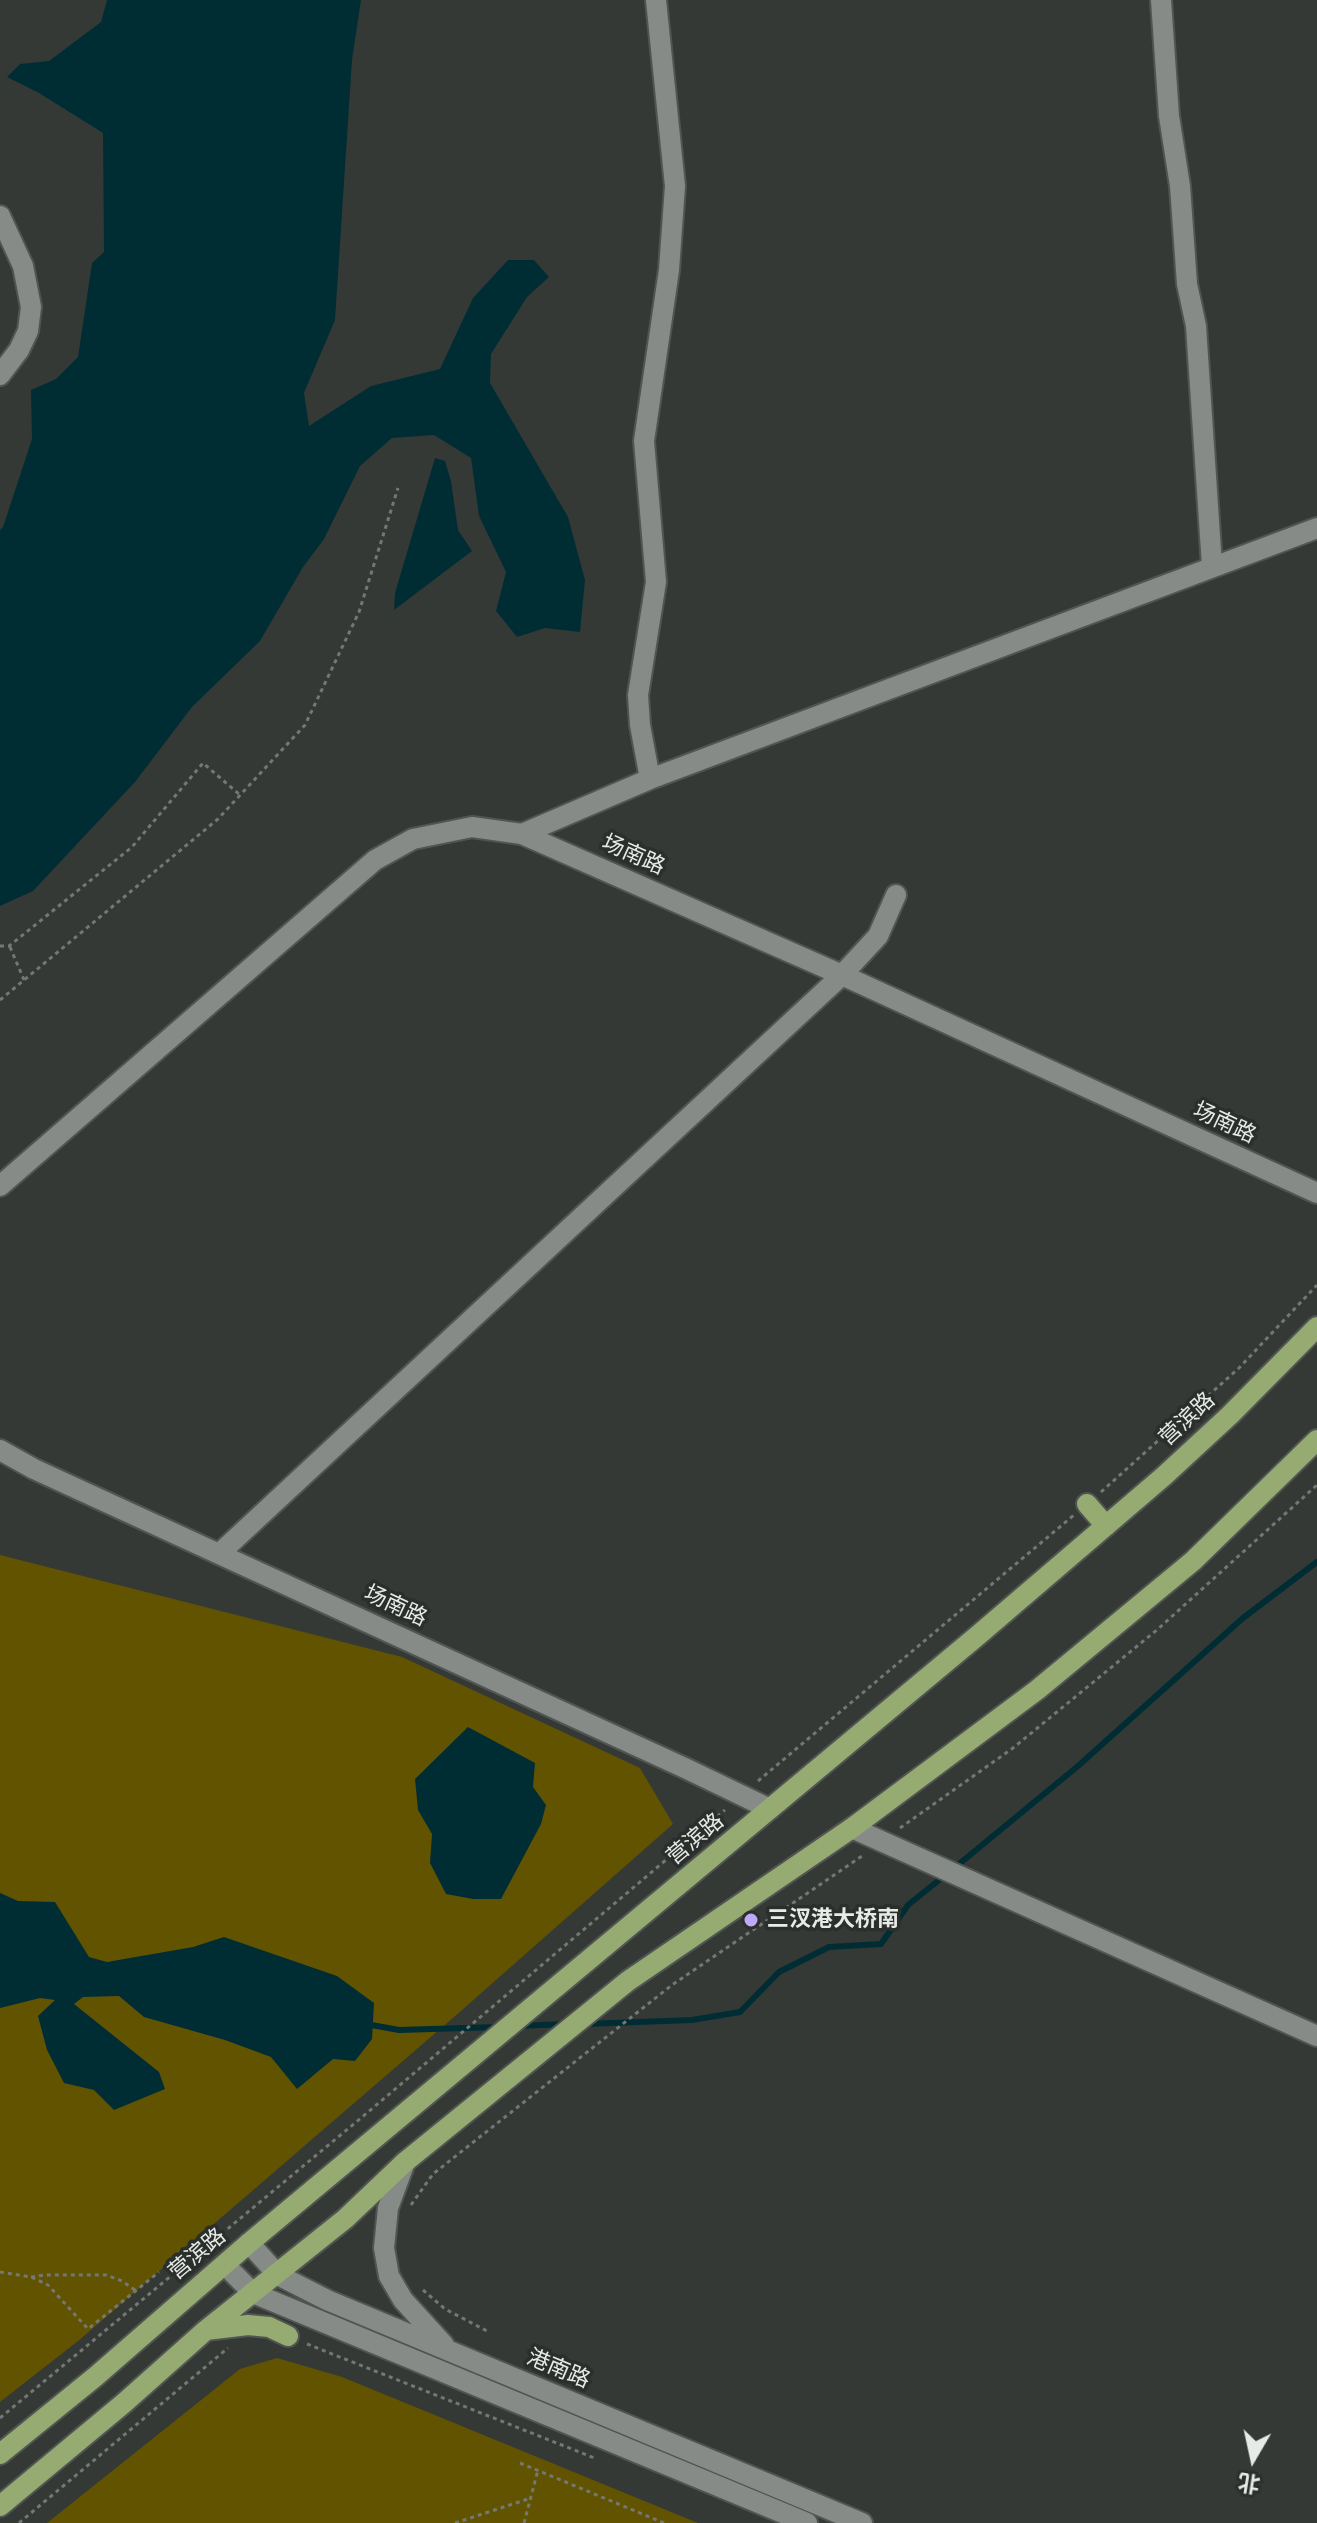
<!DOCTYPE html>
<meta charset="utf-8">
<style>
body{margin:0}
#map{position:relative;width:1317px;height:2523px;overflow:hidden;background:#353936;font-family:"Roboto Condensed","Noto Sans SC",sans-serif}
canvas{display:block}
.north{position:absolute;left:1213px;top:2419px;width:80px;height:80px;-webkit-text-stroke:6px #2b2f2c;paint-order:stroke;rotate:189deg;font-size:22px;font-weight:700;line-height:32px;text-align:center;color:#e8eae8}
.north::after{content:'';display:block;margin:auto;width:28px;height:36px;background:#e8eae8;clip-path:polygon(50% 0,100% 100%,50% 72%,0 100%)}
</style>
<div id="map">
<canvas width="1317" height="2523"></canvas>
<div class="north">北</div>
</div>
<script>
const context = document.querySelector('canvas').getContext('2d');
context.lineJoin = 'round';
function fillPath(path, color) { context.fillStyle = color; context.fill(path, 'evenodd'); }
const toPath = rows => new Path2D(rows.map(r => 'M' + r).join(''));
function trace(path, color, width, dash) { context.strokeStyle = color; context.lineWidth = width; context.lineCap = dash ? 'butt' : 'round'; context.setLineDash(dash || []); context.stroke(path); }
function label(font, color, halo, rows, align = 'center') {
  context.font = font + ' "Roboto Condensed","Noto Sans SC",sans-serif'; context.lineWidth = 7; context.setLineDash([]); context.textBaseline = 'middle'; context.strokeStyle = halo; context.fillStyle = color; for (const [text, x, y, turn = 0] of rows) {
    context.save(); context.translate(x, y); context.rotate((+turn || 0) * Math.PI / 180); context.textAlign = isNaN(turn) ? turn : align; if (halo) context.strokeText(text, 0, 0); context.fillText(text, 0, 0); context.restore();
  }
}
fillPath(toPath([
 [0,1555,402,1657,640,1768,673,1824,454,2017,78,2341,0,2402],
 [277,2358,342,2377,698,2523,47,2523,240,2369]
]), '#625300');
fillPath(toPath([
 [107,0,361,0,352,60,335,320,304,393,309,426,371,386,440,369,473,298,508,260,534,260,549,277,527,297,491,354,490,383,568,517,585,580,580,632,545,628,517,637,496,611,506,572,479,516,471,458,434,435,392,438,360,466,324,539,303,567,260,641,192,707,135,782,33,891,0,906,0,530,3,527,32,439,31,390,56,379,78,357,92,263,104,252,103,133,39,93,7,77,20,64,49,61,101,22],
 [435,458,445,461,451,481,458,530,472,551,394,610,395,593],
 [468,1727,535,1763,533,1787,546,1805,541,1824,501,1899,473,1899,446,1894,430,1863,432,1834,418,1810,415,1779],
 [0,1893,18,1901,55,1902,89,1957,107,1962,193,1947,224,1937,337,1976,374,2003,372,2039,355,2061,333,2059,297,2089,271,2057,225,2040,144,2017,119,1996,83,1997,74,2004,159,2072,165,2089,114,2110,94,2090,64,2083,47,2050,38,2016,55,2000,40,1998,0,2008]
]), '#002d34');
trace(toPath([
 [953,1869,1078,1766,1243,1618,1317,1562],
 [366,2024,399,2030,498,2027],
 [585,2024,692,2020,740,2012,779,1972,829,1947,881,1944,908,1905,944,1876],
 [517,2026,566,2024]
]), '#002d34', 6);
const street = toPath([
 [1161,0,1169,116,1180,186,1187,284,1196,326,1212,566],
 [0,216,23,266,31,307,28,331,19,350,0,375],
 [650,779,640,725,638,695,656,582,644,441,669,270,675,186,656,0],
 [522,834,650,779,1317,528]
]);
const secondary = toPath([
 [0,1186,375,860,413,839,472,827,522,834,842,975,1317,1193],
 [0,1450,34,1469,687,1769,770,1809],
 [220,1553,842,975,878,936,896,895],
 [852,1828,1317,2036],
 [405,2162,388,2208,384,2248,389,2276,403,2300,444,2345],
 [249,2243,278,2275,327,2300,862,2523],
 [225,2265,253,2293,807,2523]
]);
const primary = toPath([
 [1087,1504,1106,1526],
 [206,2330,248,2325,269,2327,288,2336],
 [0,2454,95,2377,249,2243,976,1637,1164,1476,1230,1415,1317,1327],
 [0,2506,124,2403,206,2330,345,2219,405,2162,628,1981,852,1828,1037,1690,1193,1561,1317,1440]
]);
trace(street, '#515552', 24);
trace(secondary, '#515552', 24);
trace(primary, '#515552', 24);
trace(toPath([
 [0,946,9,946,132,847,203,763,240,795],
 [10,947,24,980],
 [0,1000,218,819,305,725,359,612,398,488],
 [1101,1492,1239,1368,1317,1285],
 [758,1781,1074,1515],
 [900,1828,1013,1748,1158,1629,1317,1485],
 [411,2205,433,2174,672,1985,862,1856],
 [0,2272,31,2277,48,2285,88,2329,159,2272],
 [31,2277,44,2275,106,2275,122,2281,135,2290],
 [423,2290,445,2309,487,2331],
 [307,2344,597,2459],
 [0,2418,361,2118,725,1810],
 [520,2463,664,2523],
 [19,2523,228,2348],
 [455,2523,531,2498],
 [524,2523,538,2470]
]), '#747875', 3, [4, 4]);
trace(street, '#868b87', 20);
trace(secondary, '#868b87', 20);
trace(primary, '#96ab72', 20);
for (const [x, y, r, color] of [
 [751,1920,8,"#bda9f5"]
]) { const dot = new Path2D(); dot.arc(x, y, r, 0, 2 * Math.PI); context.fillStyle = color; context.fill(dot); trace(dot, '#2b2f2c', 3); }
label('22px', '#e8eae8', '#2b2f2c', [
 ["场南路",633,856,24],
 ["场南路",1224,1124,25],
 ["营滨路",1188,1420,-43],
 ["场南路",395,1607,25],
 ["营滨路",696,1840,-40],
 ["营滨路",198,2255,-40],
 ["港南路",558,2370,23]
]);
label('bold 22px', '#e8eae8', '#2b2f2c', [
 ["三汊港大桥南",767,1920]
], 'left');
</script>
